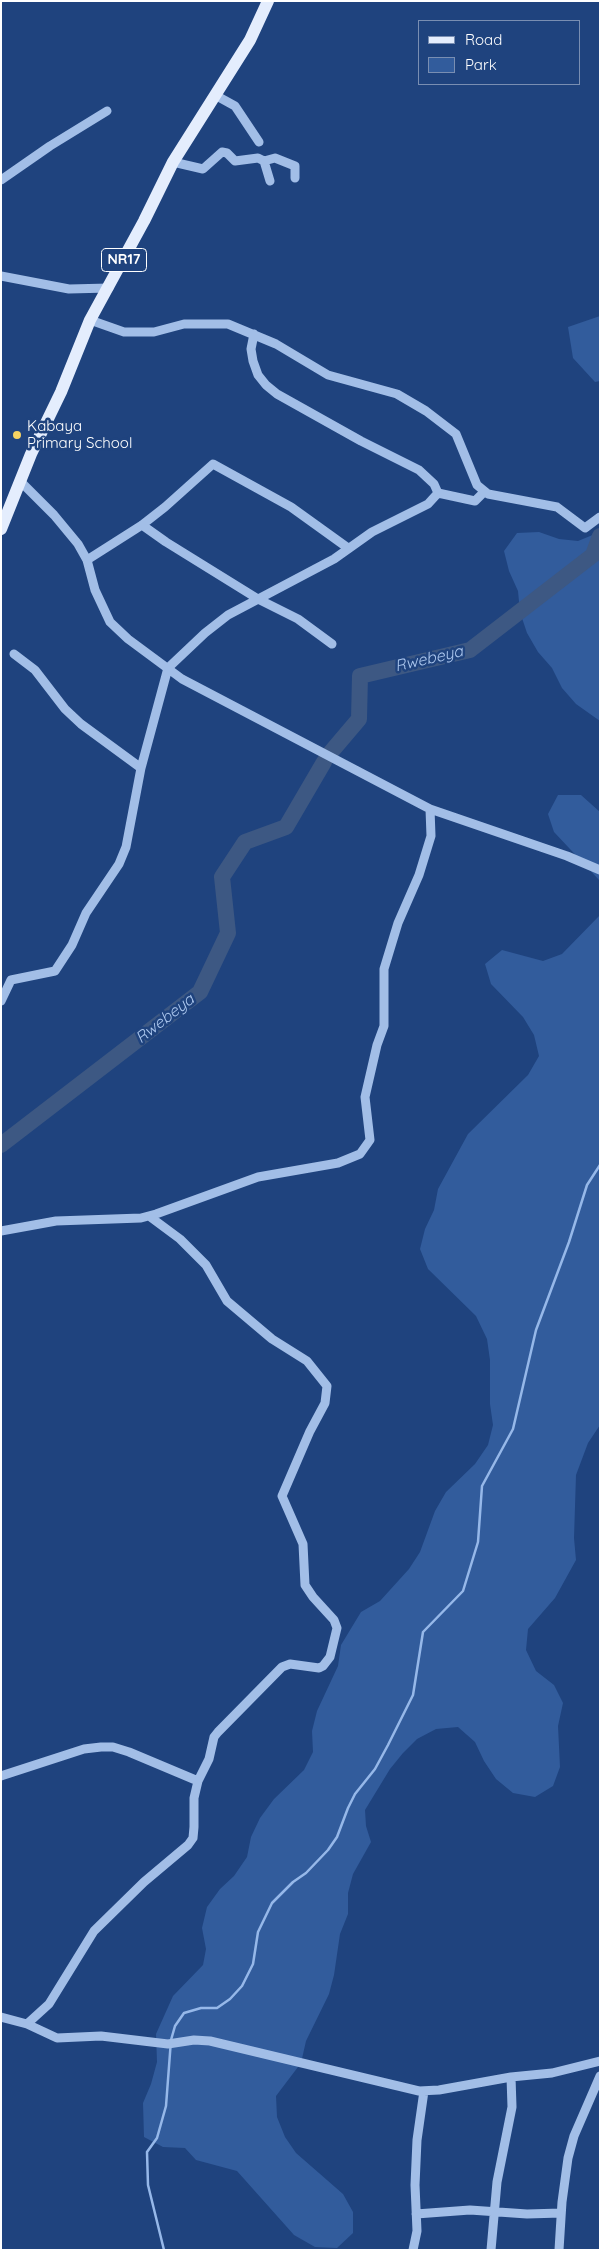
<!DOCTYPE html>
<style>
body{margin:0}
#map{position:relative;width:601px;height:2251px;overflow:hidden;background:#1f437e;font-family:Quicksand,sans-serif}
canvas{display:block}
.frame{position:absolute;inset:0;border:2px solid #fff;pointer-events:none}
.legend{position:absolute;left:418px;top:20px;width:162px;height:65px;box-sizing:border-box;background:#1f437e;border:1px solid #798eb2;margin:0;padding:6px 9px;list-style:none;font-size:15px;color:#fff}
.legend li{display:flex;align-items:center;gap:10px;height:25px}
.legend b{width:25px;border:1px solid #798eb2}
</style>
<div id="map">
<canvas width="601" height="2251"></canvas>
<div class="frame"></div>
<ul class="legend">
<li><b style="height:6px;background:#e4edfd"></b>Road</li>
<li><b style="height:14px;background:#325c9c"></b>Park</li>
</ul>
</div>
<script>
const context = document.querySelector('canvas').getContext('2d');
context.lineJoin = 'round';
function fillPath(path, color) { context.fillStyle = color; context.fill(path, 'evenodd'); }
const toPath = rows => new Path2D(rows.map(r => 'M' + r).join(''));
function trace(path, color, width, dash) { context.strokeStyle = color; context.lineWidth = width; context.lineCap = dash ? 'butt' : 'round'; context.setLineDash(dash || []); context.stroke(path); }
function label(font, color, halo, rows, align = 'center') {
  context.font = font + ' Quicksand,sans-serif'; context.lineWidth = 5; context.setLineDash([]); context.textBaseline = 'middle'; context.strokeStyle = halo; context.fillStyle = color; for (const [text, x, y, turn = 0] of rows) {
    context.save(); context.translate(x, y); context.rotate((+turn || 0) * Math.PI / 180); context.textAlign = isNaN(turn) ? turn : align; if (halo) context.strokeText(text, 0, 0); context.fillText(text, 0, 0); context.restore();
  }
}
fillPath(toPath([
 [600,316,600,381,595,382,573,358,568,327],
 [539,532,559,539,578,541,600,532,600,721,576,704,562,688,552,668,538,652,527,633,520,612,518,591,509,571,504,551,517,533],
 [558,795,581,795,600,812,600,881,554,832,548,814],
 [600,915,600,1425,588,1443,576,1475,574,1538,576,1560,555,1598,528,1629,526,1650,536,1671,554,1685,563,1703,558,1726,560,1767,553,1786,535,1797,513,1793,496,1779,484,1761,475,1742,458,1727,436,1729,417,1739,403,1753,390,1769,365,1810,366,1826,371,1842,353,1874,348,1893,348,1914,340,1934,334,1975,329,1994,306,2041,301,2063,276,2096,277,2117,285,2137,296,2153,343,2194,353,2212,353,2233,337,2248,315,2247,294,2235,237,2171,196,2160,185,2148,163,2147,144,2137,143,2103,151,2084,157,2062,156,2034,173,1996,203,1965,206,1949,202,1928,207,1907,220,1889,234,1876,247,1857,251,1837,260,1818,274,1799,304,1770,313,1752,312,1731,317,1711,338,1666,341,1645,361,1612,380,1601,409,1569,420,1552,435,1511,446,1492,475,1464,488,1445,493,1425,490,1404,490,1360,487,1339,476,1316,428,1269,420,1249,425,1229,434,1210,438,1189,468,1134,528,1075,539,1056,534,1035,523,1017,491,984,485,964,502,950,543,961,562,954]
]), '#325c9c');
trace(toPath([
 [164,2250,148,2185,147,2152,157,2138,166,2106,171,2040,175,2026,184,2013,201,2008,217,2008,230,1999,242,1986,253,1964,258,1932,272,1903,293,1882,306,1873,328,1850,337,1837,348,1808,355,1794,375,1769,388,1745,413,1695,423,1632,463,1591,478,1542,482,1486,513,1429,536,1330,569,1242,587,1185,600,1165]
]), '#96b8e9', 2.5);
trace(toPath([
 [331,752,359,719,360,676,470,650,593,555,600,536],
 [1,1145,200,992,228,933,222,877,245,842,286,827,324,762]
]), '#3d5883', 16);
trace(toPath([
 [215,95,235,106,259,142],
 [264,161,270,181],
 [173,162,203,169,222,152,227,153,235,161,258,158,264,161,275,158,295,166,295,178],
 [1,180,50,146,107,111],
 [1,276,69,289,109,288],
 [90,320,124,332,154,332,184,324,228,324,276,344,328,375,397,394,426,411,456,434,477,485,488,494,557,507,585,528,600,517],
 [254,334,251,349,253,361,258,375,266,385,277,394,361,441,419,470,434,484,438,493],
 [20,481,54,515,78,544,87,560,95,590,110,622,128,639,182,679,430,809,567,856,600,870],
 [142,525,166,542,258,599,298,619,332,644],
 [87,560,142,525,165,507,213,464,291,507,348,548],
 [14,654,35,670,65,709,81,724,141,768],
 [1,1001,11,980,55,971,72,945,86,913,119,864,126,847,141,768,168,668,205,633,228,615,334,559,372,532,428,504,438,493,475,501,484,492],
 [1,1231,56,1221,141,1218,156,1214,258,1177,338,1163,360,1154,370,1140,365,1097,377,1045,384,1026,384,969,398,923,419,875,431,836,430,809],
 [1,1776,84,1749,101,1747,113,1747,129,1752,198,1781],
 [1,2017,27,2024,57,2038,101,2036,168,2044,194,2040,210,2041,419,2091,439,2090,511,2077,552,2073,600,2061],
 [27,2024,49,2004,94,1931,144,1882,188,1845,193,1838,194,1827,194,1798,198,1781,209,1759,214,1737,218,1732,282,1667,290,1664,319,1668,323,1666,330,1657,337,1628,334,1620,313,1597,305,1585,303,1544,282,1496,310,1431,325,1403,327,1386,307,1361,272,1339,227,1301,206,1265,180,1239,149,1216],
 [416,2214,470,2210,527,2214,561,2213],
 [413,2250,417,2231,415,2185,417,2140,424,2091],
 [491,2250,497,2182,512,2107,511,2077],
 [559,2250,562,2202,568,2158,574,2136,600,2076]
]), '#a2bee7', 9);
trace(toPath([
 [1,529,31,454,61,392,90,320,144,221,173,162,250,40,268,1]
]), '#e4edfd', 12);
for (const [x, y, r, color] of [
 [17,435,5,"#f6d362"]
]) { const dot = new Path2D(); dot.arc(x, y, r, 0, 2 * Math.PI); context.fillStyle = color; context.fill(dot); trace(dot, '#1f437e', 2); }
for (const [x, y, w] of [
 [124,260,45]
]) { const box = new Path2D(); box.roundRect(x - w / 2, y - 11.5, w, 23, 4); context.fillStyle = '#1f437e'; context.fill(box); trace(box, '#fff', 1); }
label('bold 14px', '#fff', null, [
 ["NR17",124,260]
]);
label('15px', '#fff', '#1f437e', [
 ["Kabaya",27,426],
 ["Primary School",27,443]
], 'left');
label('italic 16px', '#adc8ef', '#1f437e', [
 ["Rwebeya",429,659,-13],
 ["Rwebeya",165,1019,-38]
]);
</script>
